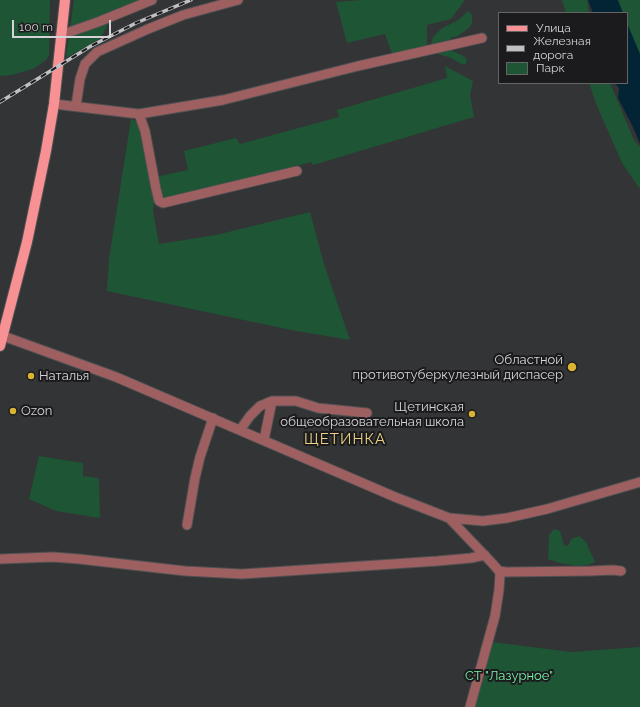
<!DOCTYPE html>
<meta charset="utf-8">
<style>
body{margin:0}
#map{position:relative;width:640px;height:707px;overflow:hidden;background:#333436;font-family:Raleway,sans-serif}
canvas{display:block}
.legend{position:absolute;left:498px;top:12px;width:130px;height:72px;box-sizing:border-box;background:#1b1b1d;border:1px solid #656567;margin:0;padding:5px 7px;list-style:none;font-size:12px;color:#d4d4d6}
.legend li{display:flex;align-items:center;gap:8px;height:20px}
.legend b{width:20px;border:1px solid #656567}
.scale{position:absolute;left:12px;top:20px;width:99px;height:18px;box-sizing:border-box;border:2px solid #d4d4d6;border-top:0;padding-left:5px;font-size:12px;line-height:14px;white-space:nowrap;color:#d4d4d6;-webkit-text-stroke:3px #1b1b1d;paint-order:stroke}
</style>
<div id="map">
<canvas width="640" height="707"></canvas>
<ul class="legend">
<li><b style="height:5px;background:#f89193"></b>Улица</li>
<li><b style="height:5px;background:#c0c0c2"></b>Железная дорога</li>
<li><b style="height:11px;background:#1e5535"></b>Парк</li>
</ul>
<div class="scale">100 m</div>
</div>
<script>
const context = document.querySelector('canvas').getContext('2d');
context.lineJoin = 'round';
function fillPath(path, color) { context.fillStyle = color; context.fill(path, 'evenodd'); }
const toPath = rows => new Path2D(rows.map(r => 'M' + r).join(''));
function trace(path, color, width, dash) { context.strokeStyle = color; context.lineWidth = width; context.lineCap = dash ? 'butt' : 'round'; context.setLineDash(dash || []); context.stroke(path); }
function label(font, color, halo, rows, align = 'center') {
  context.font = font + ' Raleway,sans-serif'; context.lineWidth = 4; context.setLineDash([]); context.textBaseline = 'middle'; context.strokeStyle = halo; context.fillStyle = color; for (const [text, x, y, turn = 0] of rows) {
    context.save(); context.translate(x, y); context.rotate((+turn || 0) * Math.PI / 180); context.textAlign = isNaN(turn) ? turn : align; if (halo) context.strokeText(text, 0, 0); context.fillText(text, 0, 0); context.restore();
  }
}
fillPath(toPath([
 [0,0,50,0,49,55,46,60,33,69,12,75,0,76],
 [74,0,142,0,114,11,101,38,66,58],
 [361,0,465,0,451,19,427,25,427,46,392,54,385,34,347,43,336,2],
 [562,0,587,0,589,13,566,13],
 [618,0,640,0,640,101,627,71,627,13,616,13],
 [468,11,472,15,472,22,470,27,458,36,451,38,448,41,452,51,462,55,467,59,466,64,461,64,451,58,433,52,431,44,433,37,442,28,457,21],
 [445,66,473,81,470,95,474,117,313,165,311,162,250,179,162,200,155,177,188,170,184,151,236,138,240,144,339,117,337,110,447,78],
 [589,83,610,83,634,140,640,147,640,189,622,163,597,106],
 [131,119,138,122,143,133,154,200,153,211,159,244,216,235,310,212,324,264,350,340,291,330,107,291,109,259],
 [39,456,83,463,83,476,99,478,100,518,56,511,29,499],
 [554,529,560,531,564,545,568,546,571,539,579,536,586,542,595,562,588,565,576,566,560,563,548,559,549,535],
 [484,641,571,652,640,647,640,707,468,707]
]), '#1e5535');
fillPath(toPath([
 [588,0,618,0,623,13,593,13],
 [627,23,640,54,640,144,633,127,618,98,619,88,615,83,627,83]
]), '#022434');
const minor = toPath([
 [61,35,98,22,152,0],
 [54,104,139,114,223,100,358,66,482,38],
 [76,106,80,79,85,64,97,52,148,29,183,15,238,0],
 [139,114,145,131,156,189,159,201,163,203,297,171],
 [3,336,116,377,395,497,449,518,483,521,507,518,547,509,640,482],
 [240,430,250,416,260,406,272,401,296,401,318,408,367,413],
 [264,440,272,401],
 [449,518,492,563,499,571,500,574,499,590,495,616,470,707],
 [187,525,195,478,200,457,213,418],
 [0,559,53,557,79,559,185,571,242,574,438,561,471,558,485,555],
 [499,571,506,572,591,571,613,570,621,571]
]);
const major = toPath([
 [0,346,27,242,46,151,54,104,65,0]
]);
trace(minor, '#505153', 11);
trace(major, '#505153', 12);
trace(minor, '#9e5f60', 9);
trace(major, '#f89193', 10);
const rail = toPath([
 [0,102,91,46,136,23,191,0]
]);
trace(rail, '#c0c0c2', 3.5);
trace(rail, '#1b1b1d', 2, [6]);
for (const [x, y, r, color] of [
 [572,367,5,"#dab333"],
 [31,376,4,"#dab333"],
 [13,411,4,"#dab333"],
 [472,414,4,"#dab333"]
]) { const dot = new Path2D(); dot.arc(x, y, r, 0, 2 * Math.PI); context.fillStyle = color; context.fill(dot); trace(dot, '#1b1b1d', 1.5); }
label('13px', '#d4d4d6', '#1b1b1d', [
 ["Областной",563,360],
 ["противотуберкулезный диспасер",563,375],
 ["Наталья",39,376,"left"],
 ["Щетинская",464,407],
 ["общеобразовательная школа",464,422],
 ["Ozon",21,411,"left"]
], 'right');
label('13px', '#78f4aa', '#1b1b1d', [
 ["СТ \"Лазурное\"",509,676]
]);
context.letterSpacing = '1px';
label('15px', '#ead084', '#1b1b1d', [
 ["ЩЕТИНКА",345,439]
]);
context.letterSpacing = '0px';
</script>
